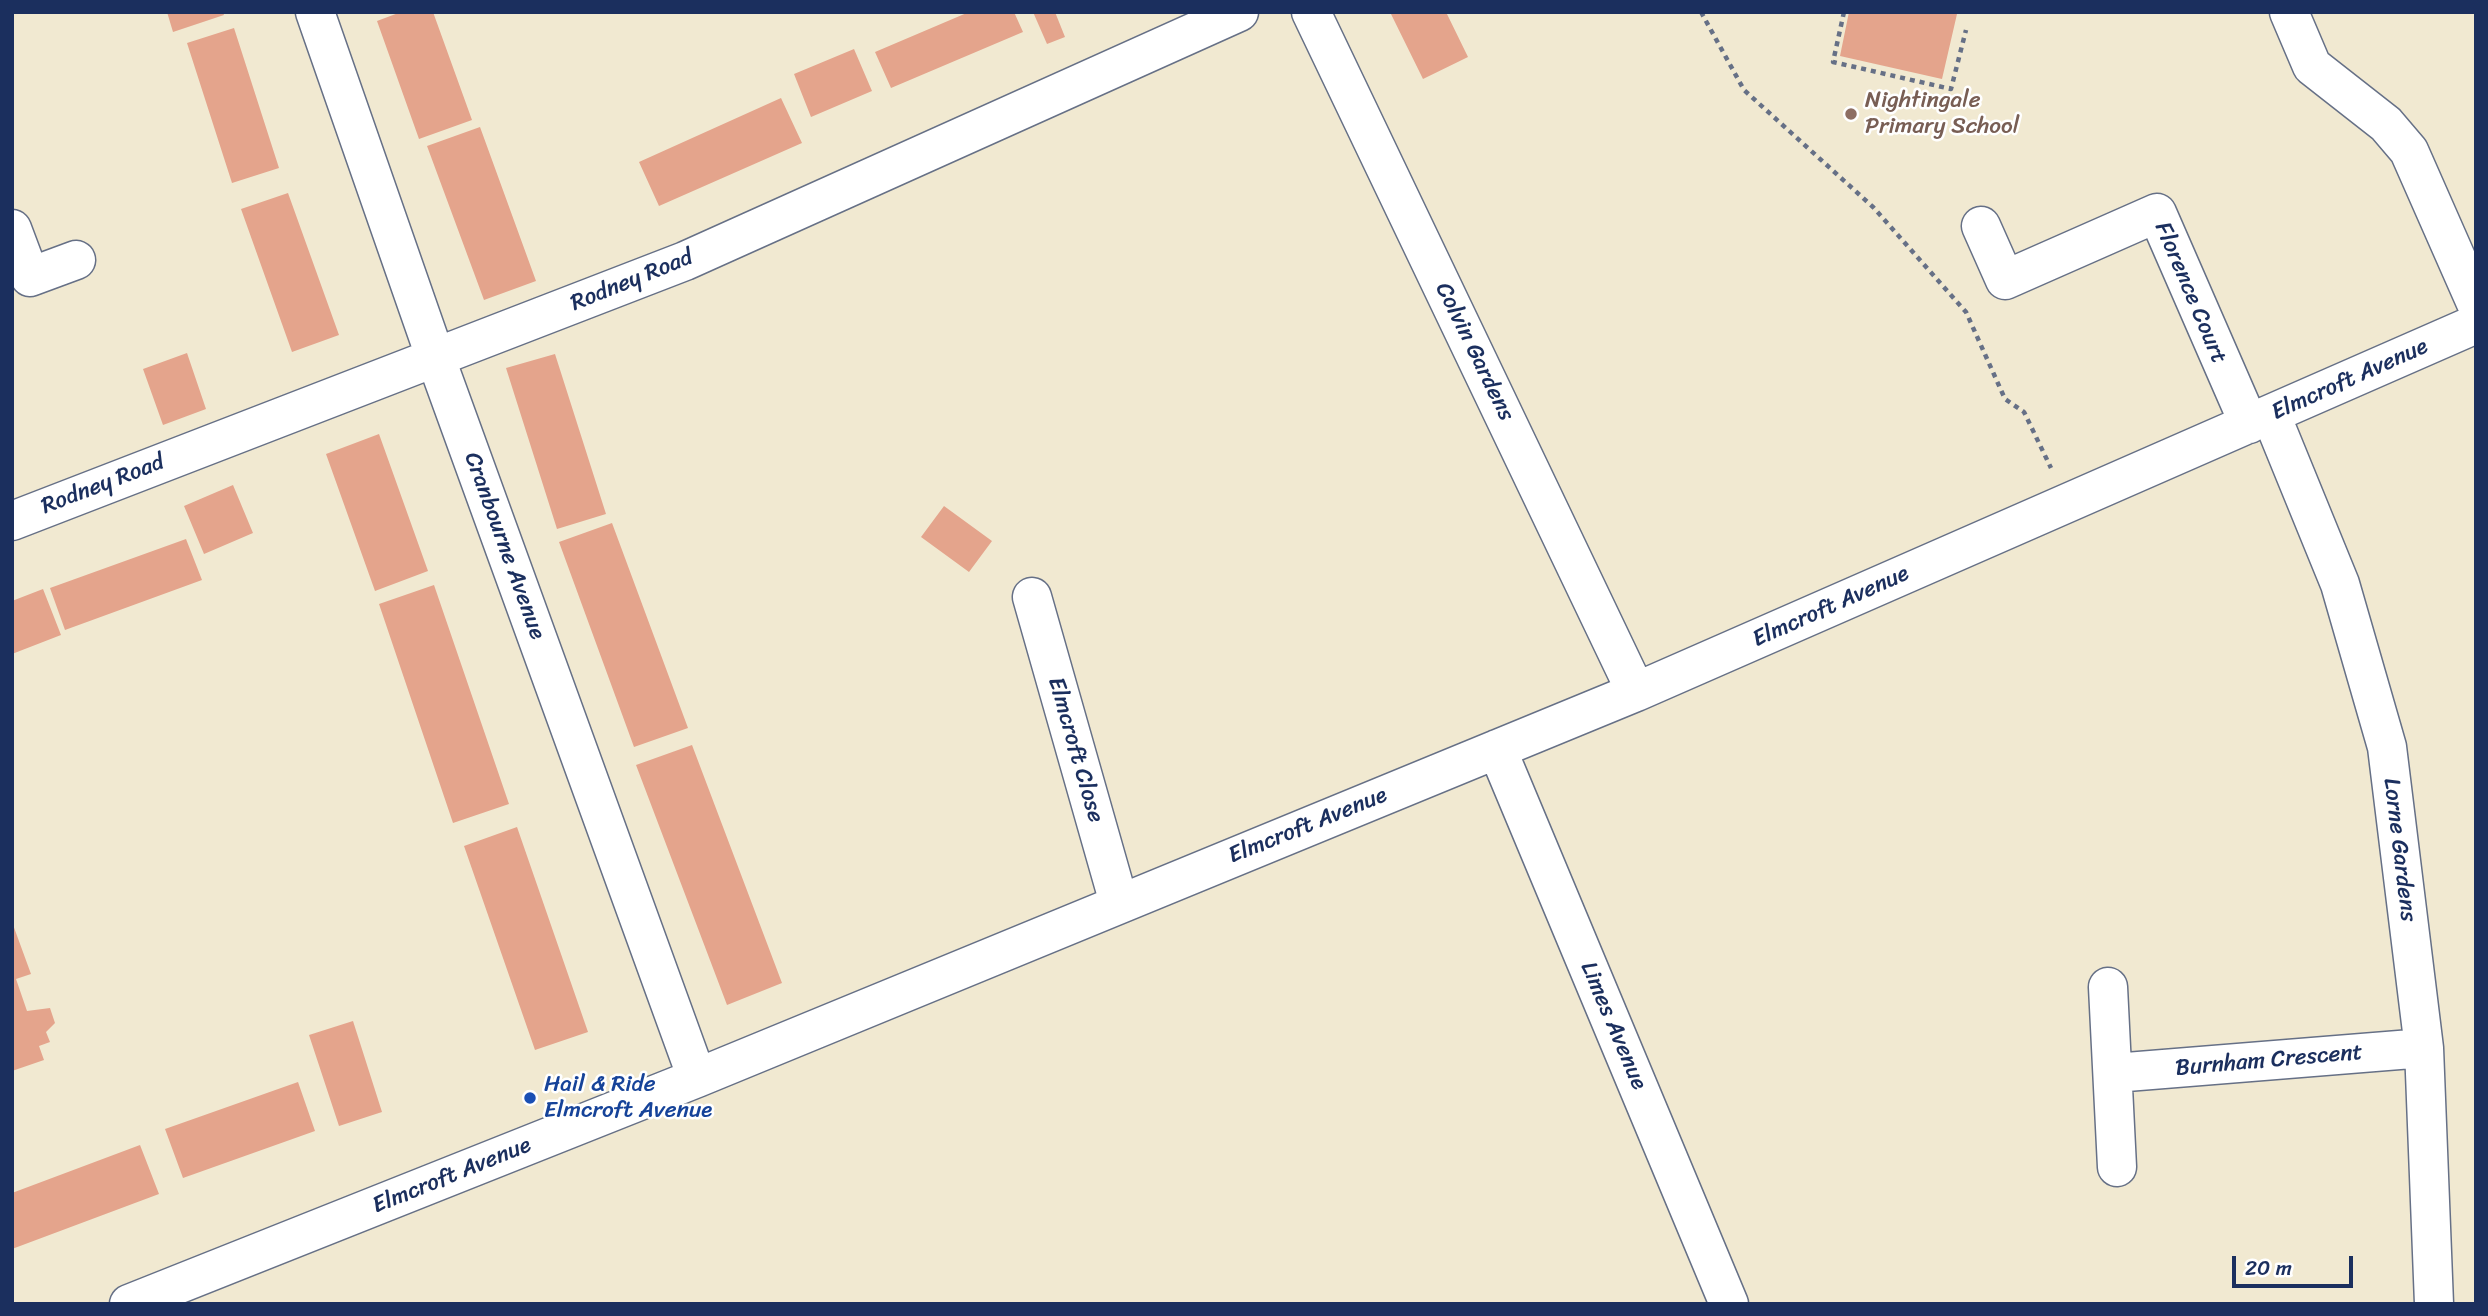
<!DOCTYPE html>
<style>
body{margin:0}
#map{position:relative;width:2488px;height:1316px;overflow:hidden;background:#f1e9d1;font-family:Sriracha,sans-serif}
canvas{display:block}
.frame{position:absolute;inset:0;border:14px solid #1b2f5e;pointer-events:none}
.scale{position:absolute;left:2232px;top:1256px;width:121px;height:32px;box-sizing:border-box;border:4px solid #1b2f5e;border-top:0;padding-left:9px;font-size:21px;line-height:24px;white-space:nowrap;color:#1b2f5e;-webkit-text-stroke:5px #fff;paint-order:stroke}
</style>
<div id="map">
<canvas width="2488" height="1316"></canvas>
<div class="frame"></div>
<div class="scale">20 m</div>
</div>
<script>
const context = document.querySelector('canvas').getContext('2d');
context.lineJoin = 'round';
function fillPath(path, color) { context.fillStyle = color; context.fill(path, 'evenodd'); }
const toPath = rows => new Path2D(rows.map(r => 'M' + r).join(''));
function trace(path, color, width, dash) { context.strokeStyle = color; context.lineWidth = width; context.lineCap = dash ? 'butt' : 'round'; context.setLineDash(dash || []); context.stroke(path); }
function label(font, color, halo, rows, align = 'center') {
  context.font = font + ' Sriracha,sans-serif'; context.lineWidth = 5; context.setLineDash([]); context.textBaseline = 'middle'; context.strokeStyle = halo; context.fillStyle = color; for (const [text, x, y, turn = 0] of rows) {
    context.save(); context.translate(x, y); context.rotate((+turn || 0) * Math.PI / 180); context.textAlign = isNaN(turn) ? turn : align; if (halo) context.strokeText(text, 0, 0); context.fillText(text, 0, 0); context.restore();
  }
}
fillPath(toPath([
 [167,12,223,12,224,15,173,32],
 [401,12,433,12,472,120,419,139,377,21],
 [969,12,1014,12,1023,32,891,88,875,52],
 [1033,12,1055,12,1065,37,1047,44],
 [1390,12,1446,12,1468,57,1423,79],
 [1849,12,1957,14,1942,79,1840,56],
 [234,28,279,168,232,183,187,43],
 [854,49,872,91,811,117,794,74],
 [781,98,802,143,659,206,639,162],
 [480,127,536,281,484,300,427,146],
 [288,193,339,335,292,352,241,209],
 [187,353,206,409,163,425,143,369],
 [555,354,606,514,557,529,506,368],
 [379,434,428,571,375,591,326,454],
 [233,485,253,533,204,554,184,506],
 [944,506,992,541,969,572,921,537],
 [612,523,688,728,634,747,559,542],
 [186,539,202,580,65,630,50,588],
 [434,585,509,804,453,823,379,604],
 [43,589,61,635,12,654,12,601],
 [692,745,782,983,727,1005,636,765],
 [517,827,588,1032,535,1050,464,846],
 [12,922,31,974,16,979,27,1011,50,1008,55,1023,46,1032,50,1042,39,1046,44,1060,12,1071],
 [353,1021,382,1112,339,1126,309,1035],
 [298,1082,315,1131,183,1178,165,1129],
 [140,1145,159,1194,12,1249,12,1193]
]), '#e4a48c');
const minor = toPath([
 [315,12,436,359,697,1078],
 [1311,12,1636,692],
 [2289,12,2312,66,2386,124,2409,151,2476,303],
 [1981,226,2005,280,2157,213,2249,424],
 [12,229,30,277,76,260],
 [2271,415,2340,584,2387,747,2424,1048,2434,1304],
 [12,521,685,261,1239,12],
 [1032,597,1119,903],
 [1497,749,1729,1304],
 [2108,987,2117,1167],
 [2114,1073,2424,1048],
 [129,1304,697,1078,1636,692,2476,324]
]);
trace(minor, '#667086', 41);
trace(toPath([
 [1701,12,1744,90,1873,207,1966,312,2005,399,2024,412,2051,468],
 [1844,12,1833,62,1951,89,1966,30]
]), '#667086', 4.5, [5, 5]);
trace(minor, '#fff', 38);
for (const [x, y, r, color] of [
 [1851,114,7,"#8d6e63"],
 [530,1098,7,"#1a4fb4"]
]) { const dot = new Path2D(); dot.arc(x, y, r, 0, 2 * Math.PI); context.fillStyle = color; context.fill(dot); trace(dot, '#fff', 2.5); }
label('23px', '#785e54', '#fff', [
 ["Nightingale",1865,101],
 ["Primary School",1865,127]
], 'left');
label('23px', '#1b2f5e', '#fff', [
 ["Rodney Road",632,281,-22],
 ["Florence Court",2190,293,67],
 ["Colvin Gardens",1474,352,64],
 ["Elmcroft Avenue",2350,380,-24],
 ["Rodney Road",103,485,-21],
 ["Cranbourne Avenue",504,546,70],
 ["Elmcroft Avenue",1831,607,-24],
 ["Elmcroft Close",1075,750,74],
 ["Elmcroft Avenue",1308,826,-22],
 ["Lorne Gardens",2399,850,83],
 ["Limes Avenue",1613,1026,67],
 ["Burnham Crescent",2269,1061,-5],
 ["Elmcroft Avenue",452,1176,-22]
]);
label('23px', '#164399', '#fff', [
 ["Hail & Ride",544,1085],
 ["Elmcroft Avenue",544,1111]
], 'left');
</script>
